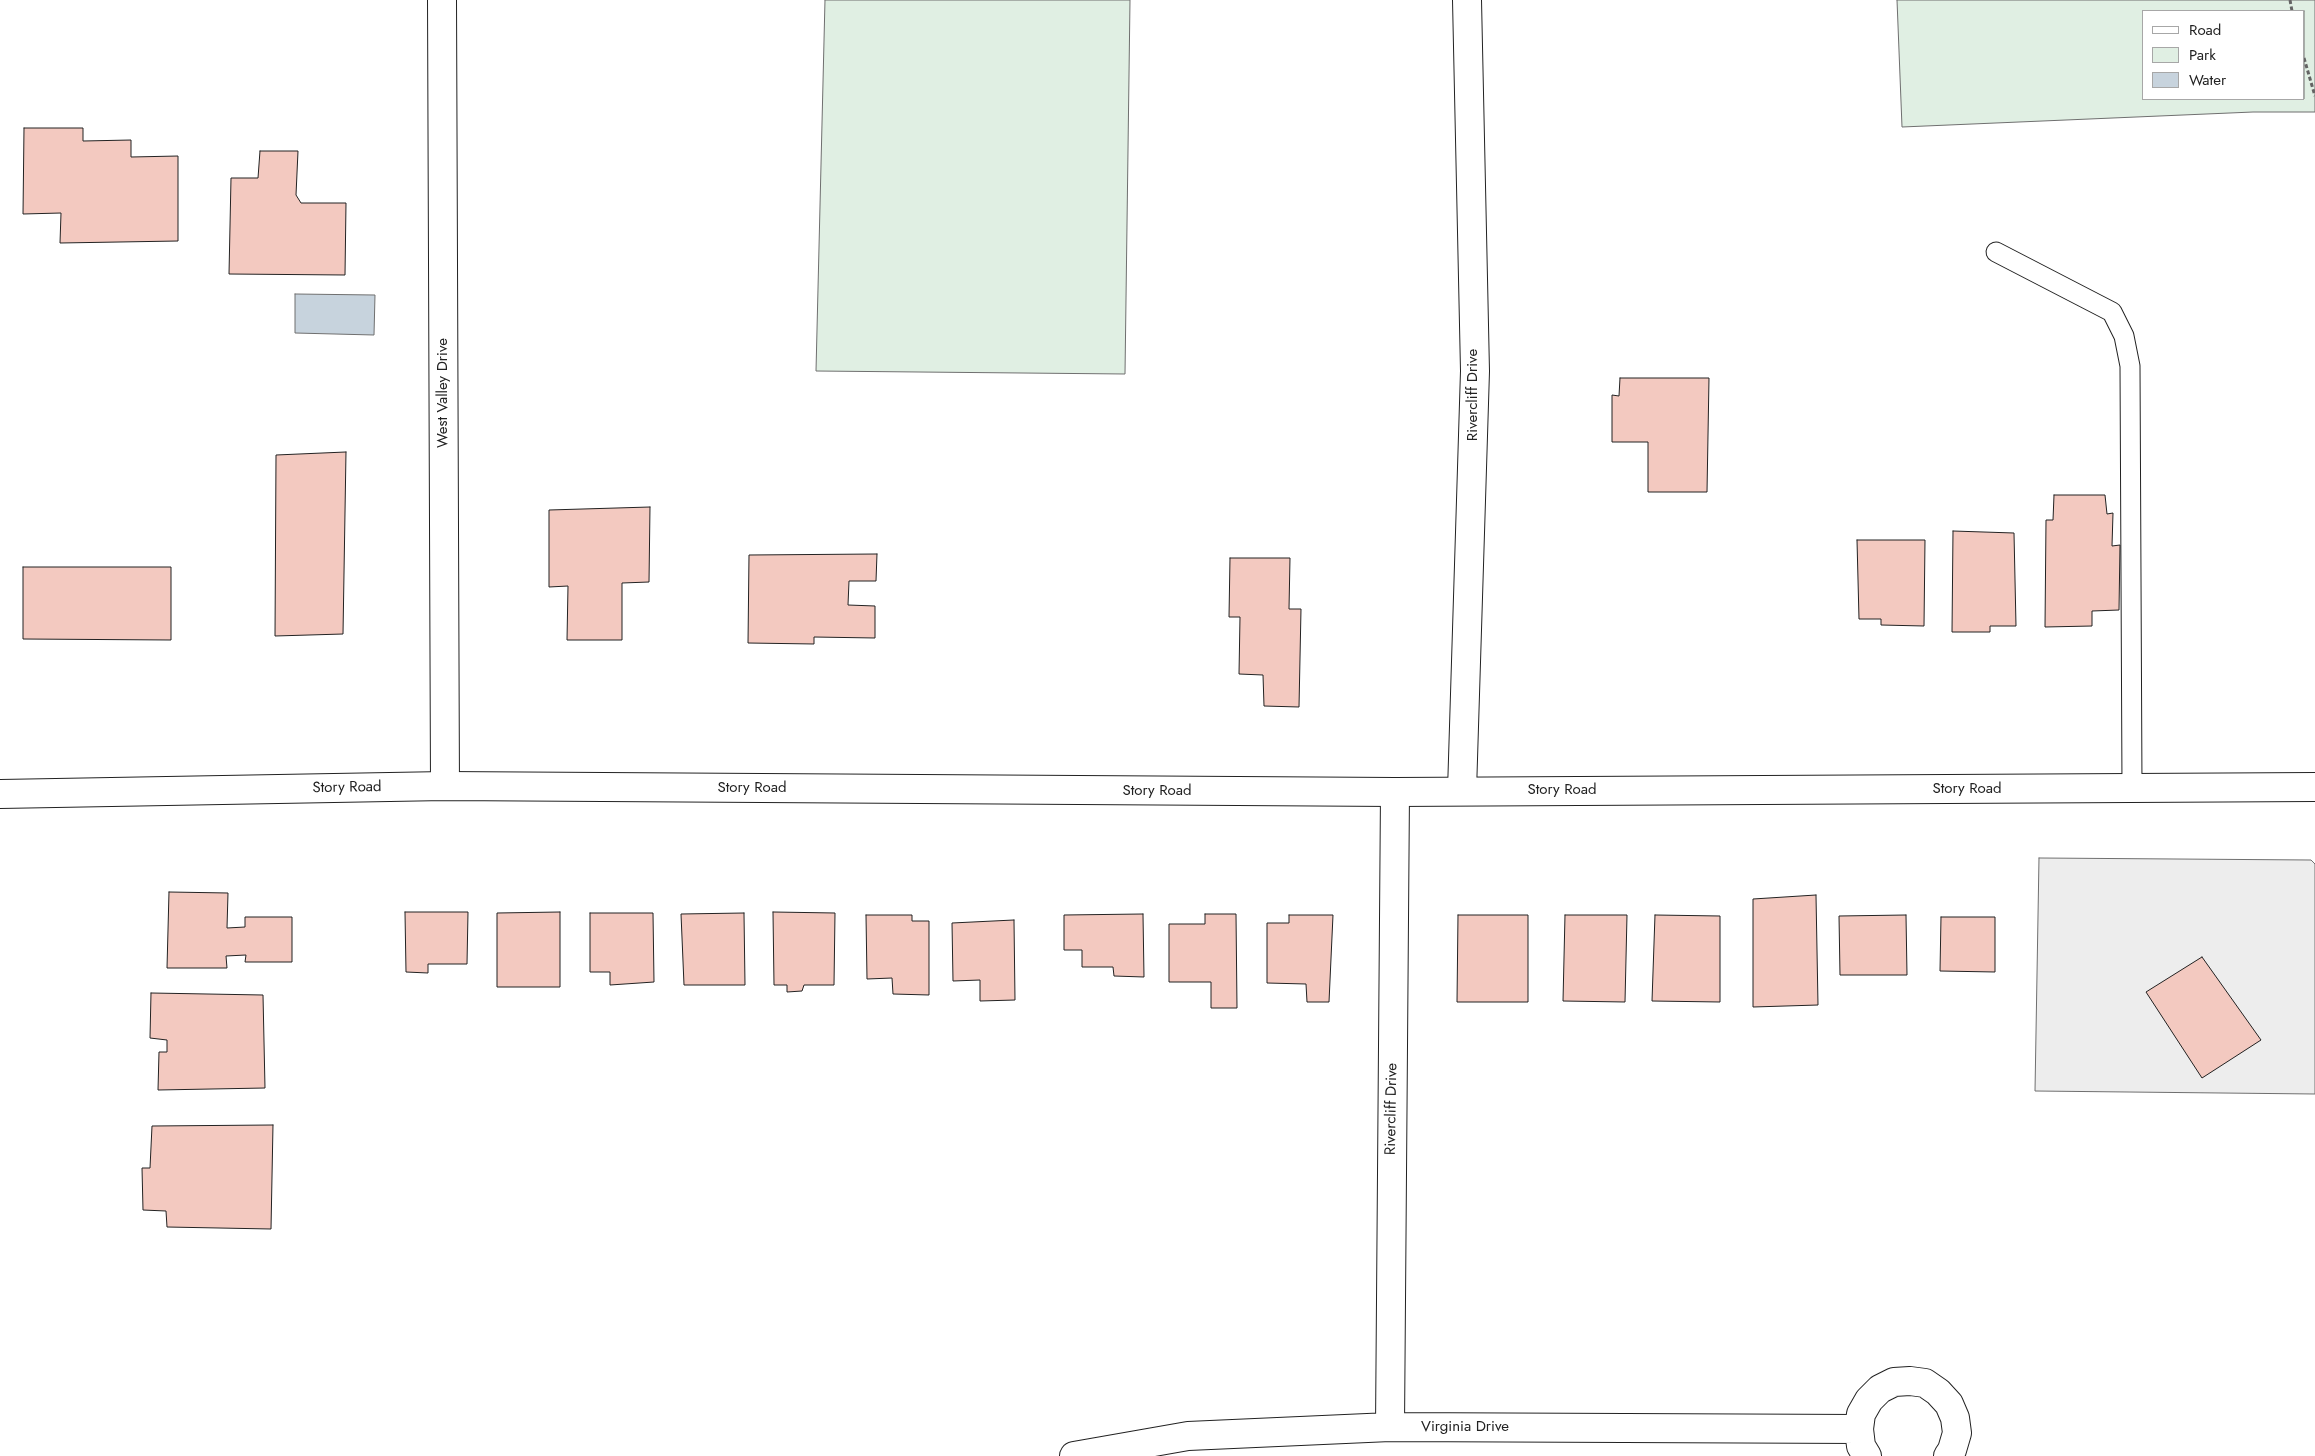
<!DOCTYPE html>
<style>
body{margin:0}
#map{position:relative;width:2315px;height:1456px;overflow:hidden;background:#fff;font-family:Jost,sans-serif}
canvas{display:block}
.legend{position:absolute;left:2142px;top:10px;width:162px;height:90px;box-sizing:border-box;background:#fff;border:1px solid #a7a7a7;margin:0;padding:6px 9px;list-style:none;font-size:15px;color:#222}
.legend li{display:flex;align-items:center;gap:10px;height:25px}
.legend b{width:25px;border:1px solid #a7a7a7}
</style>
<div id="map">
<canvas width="2315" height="1456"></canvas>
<ul class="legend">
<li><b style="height:6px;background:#fff"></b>Road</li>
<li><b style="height:14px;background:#e0efe3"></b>Park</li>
<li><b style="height:14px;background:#c7d3dd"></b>Water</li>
</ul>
</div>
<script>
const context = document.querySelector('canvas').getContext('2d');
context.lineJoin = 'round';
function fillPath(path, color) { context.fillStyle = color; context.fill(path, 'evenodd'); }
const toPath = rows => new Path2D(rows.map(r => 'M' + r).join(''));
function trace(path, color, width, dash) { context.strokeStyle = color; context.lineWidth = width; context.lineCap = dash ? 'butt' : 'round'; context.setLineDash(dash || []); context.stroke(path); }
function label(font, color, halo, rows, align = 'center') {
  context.font = font + ' Jost,sans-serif'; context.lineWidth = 4; context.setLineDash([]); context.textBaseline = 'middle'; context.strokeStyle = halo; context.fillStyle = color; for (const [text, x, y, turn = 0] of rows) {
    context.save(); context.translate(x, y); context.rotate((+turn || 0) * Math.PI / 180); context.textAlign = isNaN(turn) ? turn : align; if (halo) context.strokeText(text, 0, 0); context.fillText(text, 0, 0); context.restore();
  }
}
const green = toPath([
 [825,0,1130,0,1125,374,816,371,825,0],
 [1897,0,2315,0,2315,112,2253,112,1902,127,1897,0],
 [2304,11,2304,99,2144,99,2144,11,2304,11]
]);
fillPath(green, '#e0efe3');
trace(green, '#6f6f6f', 1);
const parking = toPath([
 [2039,858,2311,860,2315,864,2315,1094,2035,1091,2039,858]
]);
fillPath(parking, '#ededed');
trace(parking, '#6f6f6f', 1);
const water = toPath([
 [295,294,375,295,374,335,295,333,295,294]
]);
fillPath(water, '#c7d3dd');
trace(water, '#6f6f6f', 1);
const building = toPath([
 [24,128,83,128,83,141,131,140,131,157,178,156,178,241,60,243,61,213,23,214,24,128],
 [260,151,298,151,296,195,301,203,346,203,345,275,229,274,231,178,258,178,260,151],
 [1620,378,1709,378,1707,492,1648,492,1648,442,1612,442,1612,395,1619,396,1620,378],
 [346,452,343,634,275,636,276,455,346,452],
 [2054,495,2105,495,2107,514,2113,513,2112,546,2120,545,2119,610,2092,611,2092,626,2045,627,2046,520,2053,520,2054,495],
 [650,507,649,582,622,583,622,640,567,640,568,586,549,587,549,510,650,507],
 [1953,531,2014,533,2016,626,1990,626,1990,632,1952,632,1953,531],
 [1857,540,1925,540,1924,626,1881,625,1881,619,1859,619,1857,540],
 [877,554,876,581,849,581,848,605,875,606,875,638,814,637,814,644,748,643,749,555,877,554],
 [1230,558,1290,558,1289,609,1301,609,1299,707,1264,706,1263,675,1239,674,1240,617,1229,617,1230,558],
 [23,567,171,567,171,640,23,639,23,567],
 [169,892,228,893,227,928,245,927,245,917,292,917,292,962,245,962,246,955,226,956,227,968,167,968,169,892],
 [1816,895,1818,1005,1753,1007,1753,899,1816,895],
 [405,912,468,912,467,964,428,964,428,973,406,972,405,912],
 [560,912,560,987,497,987,497,913,560,912],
 [773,912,835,913,834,985,804,985,802,991,787,992,787,985,774,985,773,912],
 [590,913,653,913,654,982,610,985,610,972,590,972,590,913],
 [744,913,745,985,684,985,681,914,744,913],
 [1143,914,1144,977,1114,976,1113,967,1082,967,1082,950,1064,950,1064,915,1143,914],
 [1205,914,1236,914,1237,1008,1211,1008,1211,982,1169,982,1169,924,1205,924,1205,914],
 [866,915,912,915,912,921,929,921,929,995,893,994,892,978,867,979,866,915],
 [1289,915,1333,915,1329,1002,1307,1002,1306,984,1267,983,1267,923,1289,923,1289,915],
 [1458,915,1528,915,1528,1002,1457,1002,1458,915],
 [1565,915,1627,915,1625,1002,1563,1001,1565,915],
 [1655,915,1720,916,1720,1002,1652,1001,1655,915],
 [1906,915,1907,975,1840,975,1839,916,1906,915],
 [1941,917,1995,917,1995,972,1940,971,1941,917],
 [1014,920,1015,1000,980,1001,980,980,953,981,952,923,1014,920],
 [2202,957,2261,1040,2202,1078,2146,992,2202,957],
 [151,993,263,995,265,1088,158,1090,159,1052,167,1052,167,1040,150,1038,151,993],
 [273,1125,271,1229,167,1227,166,1211,143,1210,142,1168,150,1168,152,1126,273,1125]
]);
fillPath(building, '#f3c9c0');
trace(building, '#222', 1);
const service = toPath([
 [1996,252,2112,312,2124,336,2130,366,2132,788]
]);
const minor = toPath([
 [442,0,445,786],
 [1462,791,1475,371,1467,0],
 [1390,1427,1395,792],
 [1074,1456,1188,1436,1390,1427,1859,1429],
 [1867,1456,1861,1446,1859,1429,1861,1414,1869,1400,1880,1389,1894,1382,1910,1381,1925,1383,1938,1392,1949,1404,1955,1418,1957,1433,1952,1450,1948,1456]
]);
const tertiary = toPath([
 [0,794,445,786,1395,792,2315,787]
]);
trace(service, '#222', 21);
trace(minor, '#222', 30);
trace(tertiary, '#222', 30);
trace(toPath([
 [2290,0,2292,11],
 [2304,58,2315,96]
]), '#646464', 3, [4, 2.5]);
trace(service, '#fff', 19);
trace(minor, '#fff', 28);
trace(tertiary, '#fff', 28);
label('15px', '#222', '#fff', [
 ["West Valley Drive",443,393,-90],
 ["Rivercliff Drive",1473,395,-90],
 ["Story Road",347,788,-1],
 ["Story Road",752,788],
 ["Story Road",1967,789],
 ["Story Road",1562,790],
 ["Story Road",1157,791],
 ["Rivercliff Drive",1392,1109,-89],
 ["Virginia Drive",1465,1427]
]);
</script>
